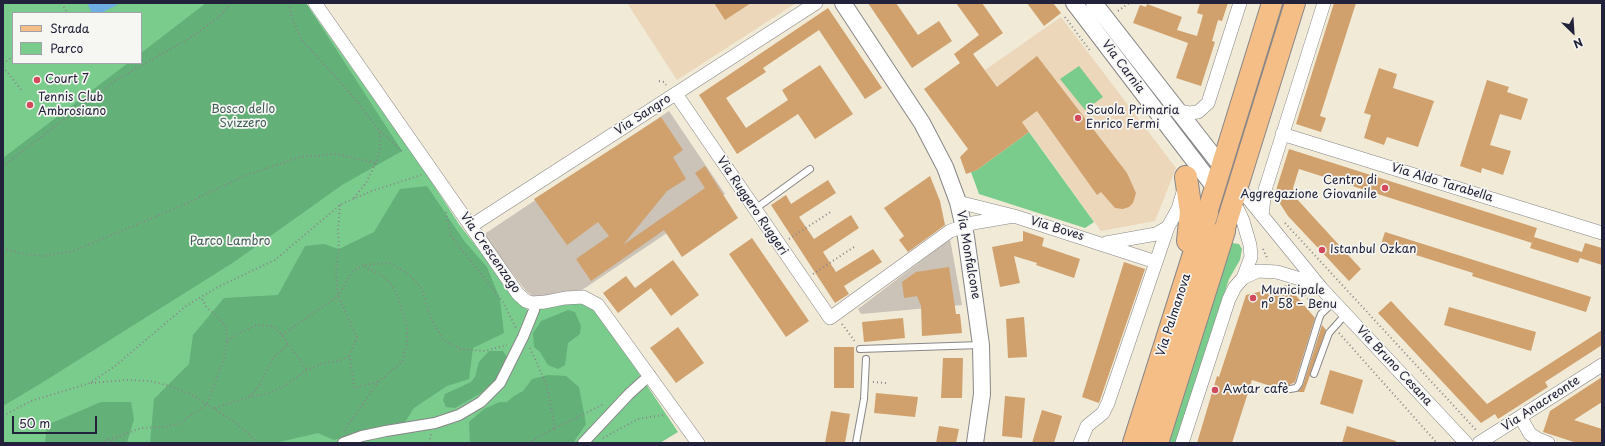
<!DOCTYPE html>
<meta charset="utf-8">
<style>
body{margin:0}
#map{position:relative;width:1605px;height:446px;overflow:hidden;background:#f0ead6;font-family:"Playpen Sans",sans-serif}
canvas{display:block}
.frame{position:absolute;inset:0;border:4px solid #22223b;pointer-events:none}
.legend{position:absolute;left:12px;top:12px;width:130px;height:52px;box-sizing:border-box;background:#f6f6f2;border:1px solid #a1a1a9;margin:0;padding:5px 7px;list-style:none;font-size:12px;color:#22223b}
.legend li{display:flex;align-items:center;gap:8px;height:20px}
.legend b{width:20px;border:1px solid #a1a1a9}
.north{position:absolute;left:1553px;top:12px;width:40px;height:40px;-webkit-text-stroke:3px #f6f6f2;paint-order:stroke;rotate:155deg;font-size:11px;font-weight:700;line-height:16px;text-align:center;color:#22223b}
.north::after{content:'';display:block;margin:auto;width:14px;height:18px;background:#22223b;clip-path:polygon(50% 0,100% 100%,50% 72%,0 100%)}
.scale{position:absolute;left:12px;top:416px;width:85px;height:18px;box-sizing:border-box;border:2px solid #22223b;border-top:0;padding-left:5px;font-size:12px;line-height:14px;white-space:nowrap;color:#22223b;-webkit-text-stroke:3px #f6f6f2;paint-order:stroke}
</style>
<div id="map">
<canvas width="1605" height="446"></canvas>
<div class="frame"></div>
<ul class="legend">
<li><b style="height:5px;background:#f5be86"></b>Strada</li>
<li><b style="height:11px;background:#7acc8d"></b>Parco</li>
</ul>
<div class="north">N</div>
<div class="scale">50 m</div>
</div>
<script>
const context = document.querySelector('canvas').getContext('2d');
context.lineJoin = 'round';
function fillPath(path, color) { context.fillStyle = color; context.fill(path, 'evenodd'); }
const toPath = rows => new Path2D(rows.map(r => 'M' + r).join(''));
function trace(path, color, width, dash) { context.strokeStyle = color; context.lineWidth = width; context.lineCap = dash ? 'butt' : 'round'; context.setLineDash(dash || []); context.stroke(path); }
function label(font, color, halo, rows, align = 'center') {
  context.font = font + ' "Playpen Sans",sans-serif'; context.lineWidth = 3.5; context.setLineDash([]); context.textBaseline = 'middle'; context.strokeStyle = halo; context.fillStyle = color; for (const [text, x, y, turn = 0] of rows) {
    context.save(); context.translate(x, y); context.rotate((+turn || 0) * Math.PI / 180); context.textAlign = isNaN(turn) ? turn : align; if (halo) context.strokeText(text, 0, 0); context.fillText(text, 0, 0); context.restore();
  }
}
fillPath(toPath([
 [627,3,796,3,677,80],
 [1061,17,1176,168,1155,221,1101,231,985,70]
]), '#ecd7ba');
fillPath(toPath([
 [669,111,725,194,582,290,559,292,547,296,534,297,526,291,483,235],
 [950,239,962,305,861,314,858,309]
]), '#cbc2b8');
fillPath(toPath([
 [3,3,306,3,424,170,459,224,522,306,528,310,534,310,541,306,587,303,596,309,678,432,660,443,3,443],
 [13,13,141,13,141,63,13,63],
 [1079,66,1103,97,1085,110,1060,79],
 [1029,132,1094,222,1085,228,979,194,971,172,977,170],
 [1232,243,1239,244,1242,249,1240,260,1229,279,1177,443,1167,443]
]), '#7acc8d');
fillPath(toPath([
 [206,3,306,3,402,151,342,185,234,262,40,384,3,406,3,158,128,63,141,63,141,53],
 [427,186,465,242,487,267,500,299,504,333,473,348,469,379,447,386,414,408,405,422,386,425,334,440,318,433,275,443,150,443,154,399,189,364,193,335,224,298,278,295,305,246,324,244,339,249,374,232,400,189],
 [568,310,575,312,581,326,580,334,568,343,565,365,558,369,548,365,540,352,534,347,533,333,541,321],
 [489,351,503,351,507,357,506,365,498,378,481,393,455,408,446,407,443,400,445,394,471,382,475,377,479,362],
 [548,375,566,376,579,387,586,424,573,443,470,443,469,422,484,409,500,402,507,402,514,396,523,391,532,379],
 [101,402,131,402,134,419,127,443,45,443,47,425]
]), '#63b078');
fillPath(toPath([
 [87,3,116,3,117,5,101,13,92,13]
]), '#6faee2');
fillPath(toPath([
 [714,3,751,3,725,20],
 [868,3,896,3,918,35,939,21,952,41,912,68],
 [956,3,982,3,1003,33,973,54,997,87,1037,56,1127,173,1136,193,1133,203,1129,207,1123,209,1115,208,1101,192,1097,195,1037,111,1022,122,1029,132,977,170,966,174,960,157,968,149,924,89,960,63,954,54,979,35],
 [1027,3,1053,3,1061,13,1044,26],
 [1200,3,1228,3,1222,21,1218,20,1212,41,1215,42,1201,86,1176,78,1188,43,1133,23,1140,5,1146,7,1147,4,1182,17,1177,30,1197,36,1203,15,1197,13],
 [1334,3,1356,3,1320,116,1326,118,1321,132,1296,124],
 [828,8,882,88,865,99,819,30,763,68,766,72,726,98,746,128,788,100,782,90,820,65,853,114,815,139,798,114,737,154,699,95],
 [1379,68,1397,74,1393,88,1434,101,1418,147,1387,137,1384,145,1364,138,1371,115,1364,113],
 [1487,80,1509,87,1507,92,1528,99,1521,120,1500,114,1490,145,1511,151,1503,175,1482,168,1481,173,1460,166],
 [661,117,683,150,673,157,686,179,667,191,623,245,705,188,695,173,705,166,738,218,682,257,664,230,591,281,576,259,609,236,598,222,567,245,534,199],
 [1289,149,1537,228,1532,243,1299,169,1293,188,1296,198,1361,269,1349,281,1288,216,1279,202,1276,194,1277,187],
 [930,176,940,201,945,225,908,252,899,240,904,236,884,208],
 [828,180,836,193,799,217,814,239,851,215,859,228,823,252,836,272,873,249,882,262,844,286,849,294,835,303,771,205,786,195,791,204],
 [1023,231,1044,238,1042,246,1080,259,1074,278,1036,265,1037,263,1014,256,1020,283,1000,287,992,247,1023,241],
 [1385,232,1591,297,1586,312,1472,276,1473,273,1381,244],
 [1534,237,1582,252,1585,243,1602,248,1602,265,1580,258,1578,263,1530,248],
 [752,238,809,321,786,337,729,254],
 [673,260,699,295,671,316,651,288,618,313,603,293,626,276,635,288],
 [1124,262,1145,269,1099,403,1082,397],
 [949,267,956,314,960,314,962,333,922,336,921,306,917,296,904,298,902,282,916,272],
 [1287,285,1315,318,1295,382,1287,386,1286,391,1252,380,1232,443,1197,443,1217,376,1219,377,1246,295],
 [1391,301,1487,404,1602,330,1602,345,1545,382,1548,387,1498,419,1495,414,1481,423,1378,313],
 [1449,307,1536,332,1531,351,1444,325],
 [1024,317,1027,357,1008,358,1006,319],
 [903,318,905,338,864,342,862,322],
 [1322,325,1326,330,1304,392,1298,392,1303,385],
 [678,327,704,363,676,383,650,348],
 [834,347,854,347,854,388,834,388],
 [943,358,963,358,962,398,941,398],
 [1330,370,1363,380,1353,414,1320,404],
 [1602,377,1602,402,1574,420,1602,429,1602,443,1577,443,1543,432,1550,411],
 [876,393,918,397,915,417,874,413],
 [1005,396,1025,398,1022,438,1002,436],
 [1042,410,1062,416,1054,443,1032,443],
 [831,411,850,414,845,443,825,443],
 [939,426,959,429,956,443,936,443],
 [1347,426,1396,441,1396,443,1342,443]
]), '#d0a16d');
const service = toPath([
 [755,209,810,169],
 [860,349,981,345],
 [1314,374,1329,333,1346,314],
 [1290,389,1296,388,1299,384,1319,319,1321,314,1334,302],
 [856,443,864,399,866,359]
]);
const pedestrian = toPath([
 [343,443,362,436,386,431,435,423,459,415,481,402,500,383,523,337,534,310,535,303],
 [583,443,629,394,650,375]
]);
const minor = toPath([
 [315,3,518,294,526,301,532,303,545,302,565,298,583,297,598,305,698,443],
 [676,94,830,318,950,231,973,223,1014,216],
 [1178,111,1189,113,1198,112,1208,103,1240,3],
 [1282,134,1602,233],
 [1238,186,1322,289,1466,443],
 [958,202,1014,216,1156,262],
 [1262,215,1265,190,1324,3],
 [471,226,816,3],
 [1106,243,1156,234,1168,227],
 [1243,278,1258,271,1277,272,1297,278,1318,287],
 [1521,418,1530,434,1538,439,1548,443],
 [1080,443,1087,426,1103,413,1108,403,1168,227,1178,209,1184,189],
 [1182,443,1229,299,1235,287,1243,278,1251,257,1250,245,1243,221,1238,210,1232,205],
 [1479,443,1602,365]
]);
const tertiary = toPath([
 [843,3,922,123,945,167,958,202,966,237,981,345,982,394,975,443],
 [1074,3,1215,188],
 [1094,3,1222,167]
]);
const primary = toPath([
 [1207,213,1272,3],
 [1224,231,1295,3]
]);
const trunk = toPath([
 [1186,177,1191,212,1188,241],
 [1134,443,1207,213],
 [1157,443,1224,231]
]);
trace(service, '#898688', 8);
trace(pedestrian, '#898688', 12);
trace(minor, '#898688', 14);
trace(tertiary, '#898688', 18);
trace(primary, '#898688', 22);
trace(trunk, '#898688', 24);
trace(toPath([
 [62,3,67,13],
 [289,3,292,19,302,40,350,93,378,129,404,153],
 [1118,11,1129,3],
 [1065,17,1091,52],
 [3,64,13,56],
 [3,67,23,92],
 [659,81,664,82,666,85],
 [3,166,116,80,190,38,220,16,231,3],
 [354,198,366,183,376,163,381,143,379,130],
 [340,205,338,229,339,249,336,271,338,296,357,337,350,356,354,388,377,382],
 [446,212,451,236,503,302,516,328],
 [1285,223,1476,430],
 [789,239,832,211],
 [3,248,24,254,43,256,73,251,183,205,244,176,300,157,337,154,376,163],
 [1263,249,1268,260],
 [813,274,854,247],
 [1305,295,1316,308],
 [842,324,856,343],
 [1339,333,1437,443],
 [282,335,338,296,352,272,363,265,389,263,409,274,422,289,430,316,443,340,460,349,485,351,507,345],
 [227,341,241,332,257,325,273,326,282,335,307,370],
 [530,348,547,386,555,428,604,404],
 [873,382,886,383],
 [91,383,127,380,150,381,170,386,192,395,232,420,251,436,256,443],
 [249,397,266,394,283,387,307,370,323,363,338,361,350,356],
 [215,408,249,397,259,386,273,358,288,344],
 [3,416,31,401,90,383,115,366,186,306,218,287,275,260,341,204,372,191,421,175],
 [344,431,378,382,402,362,407,344,407,326,396,292,386,278,364,266],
 [603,438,638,419,663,415],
 [108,439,115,443],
 [101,443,141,428,164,427,179,424,207,404,224,358,227,341,226,327,217,316,207,308,201,297],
 [429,443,431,434],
 [528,443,555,428]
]), '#898688', 2, [1, 3]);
trace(service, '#fff', 6);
trace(pedestrian, '#fff', 10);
trace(minor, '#fff', 13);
trace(tertiary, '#fff', 16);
trace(primary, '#f5be86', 20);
trace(trunk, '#f5be86', 22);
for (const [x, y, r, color] of [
 [37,80,4,"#d1495b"],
 [30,105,4,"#d1495b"],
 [1078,118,4,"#d1495b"],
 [1385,188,4,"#d1495b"],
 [1322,250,4,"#d1495b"],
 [1253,298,4,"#d1495b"],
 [1215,390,4,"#d1495b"]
]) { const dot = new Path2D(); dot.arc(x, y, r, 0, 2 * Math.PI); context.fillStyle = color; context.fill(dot); trace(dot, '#f6f6f2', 1.5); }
label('12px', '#22223b', '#f6f6f2', [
 ["Via Carnia",1123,67,53],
 ["Via Sangro",643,115,-33],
 ["Via Aldo Tarabella",1442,183,17],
 ["Via Ruggero Ruggeri",752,206,56],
 ["Via Boves",1057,229,17],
 ["Via Crescenzago",490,253,55],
 ["Via Monfalcone",968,255,80],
 ["Via Palmanova",1174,315,-72],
 ["Via Bruno Cesana",1394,366,47],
 ["Via Anacreonte",1541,404,-33]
]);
label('12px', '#22223b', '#f6f6f2', [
 ["Court 7",45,80],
 ["Tennis Club",38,98],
 ["Ambrosiano",38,112],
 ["Scuola Primaria",1086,111],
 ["Enrico Fermi",1086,125],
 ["Centro di",1377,181,"right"],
 ["Aggregazione Giovanile",1377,195,"right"],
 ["Istanbul Ozkan",1330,250],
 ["Municipale",1261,291],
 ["nº 58 – Benu",1261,305],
 ["Awtar cafè",1223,390]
], 'left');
label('12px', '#415e58', '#f6f6f2', [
 ["Bosco dello",243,110],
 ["Svizzero",243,124],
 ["Parco Lambro",230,242]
]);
</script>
